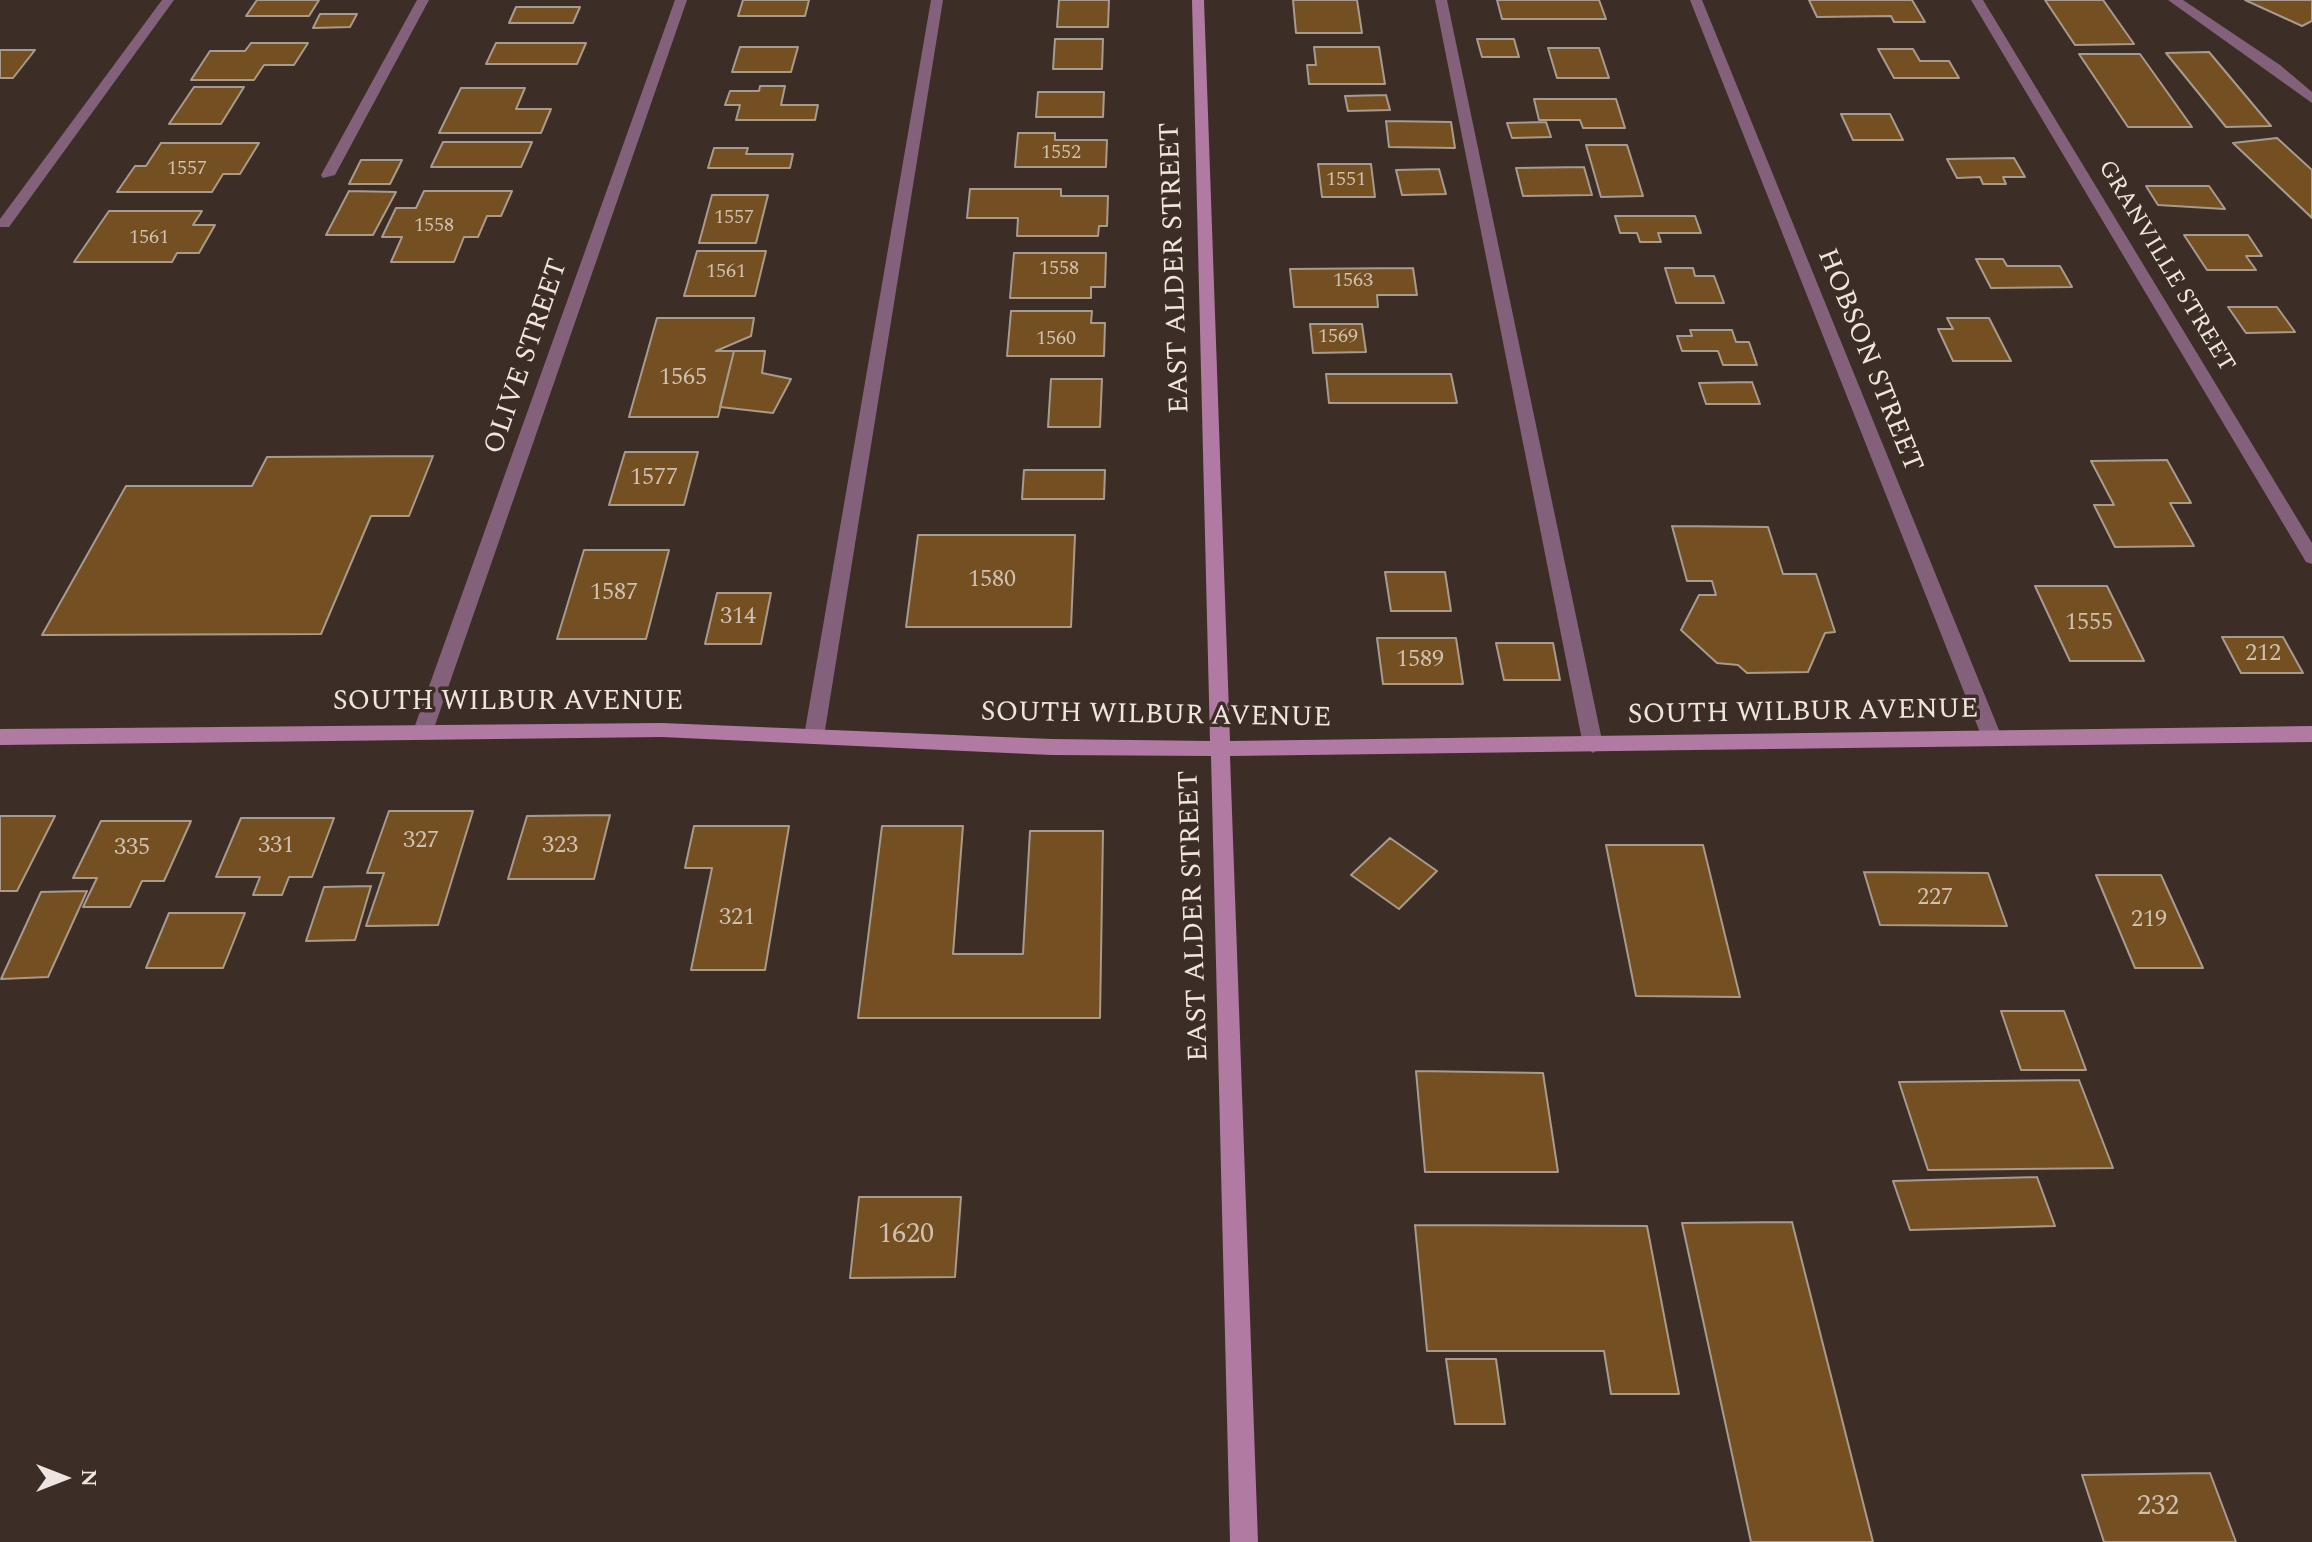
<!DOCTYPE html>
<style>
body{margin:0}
#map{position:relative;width:2312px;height:1542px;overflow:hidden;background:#3c2e26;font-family:Spectral,serif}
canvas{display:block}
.north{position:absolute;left:24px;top:1438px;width:80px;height:80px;-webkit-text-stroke:6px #3c2e26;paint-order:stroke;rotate:90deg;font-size:22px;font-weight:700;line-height:32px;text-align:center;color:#efe5e0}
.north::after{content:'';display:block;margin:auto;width:28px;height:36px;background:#efe5e0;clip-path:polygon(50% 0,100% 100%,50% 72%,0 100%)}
</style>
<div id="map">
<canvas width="2312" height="1542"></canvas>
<div class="north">N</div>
</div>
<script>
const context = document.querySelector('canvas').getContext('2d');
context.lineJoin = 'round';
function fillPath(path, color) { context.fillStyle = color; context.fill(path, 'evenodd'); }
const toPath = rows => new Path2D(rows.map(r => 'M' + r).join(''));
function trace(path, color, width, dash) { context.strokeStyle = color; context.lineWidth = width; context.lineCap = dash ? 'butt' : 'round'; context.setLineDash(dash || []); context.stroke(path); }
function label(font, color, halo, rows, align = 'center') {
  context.font = font + ' Spectral,serif'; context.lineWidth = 7; context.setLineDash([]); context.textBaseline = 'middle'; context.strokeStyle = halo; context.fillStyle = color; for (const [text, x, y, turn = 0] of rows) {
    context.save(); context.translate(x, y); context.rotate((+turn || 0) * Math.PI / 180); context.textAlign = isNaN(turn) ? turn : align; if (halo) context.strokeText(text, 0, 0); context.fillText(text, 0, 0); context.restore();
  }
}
const building = toPath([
 [257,0,319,0,309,16,246,16,257,0],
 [743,0,809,0,805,16,738,16,743,0],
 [1059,0,1109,0,1108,27,1057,27,1059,0],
 [1293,0,1357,0,1362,33,1296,33,1293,0],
 [1497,0,1599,0,1606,19,1502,19,1497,0],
 [1809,0,1912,0,1925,22,1894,22,1891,16,1817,17,1809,0],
 [2045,0,2103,0,2134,44,2075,45,2045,0],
 [2245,0,2312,0,2312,21,2302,26,2245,0],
 [516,7,580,7,573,23,509,23,516,7],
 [320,14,357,14,350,27,313,28,320,14],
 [1055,39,1103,39,1102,69,1053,69,1055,39],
 [1477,39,1514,39,1519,57,1482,57,1477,39],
 [251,43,308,43,294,65,264,65,254,80,191,80,210,51,245,51,251,43],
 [496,43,586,43,577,64,486,64,496,43],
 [740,47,798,47,791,72,732,72,740,47],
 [1314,47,1379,47,1385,84,1309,84,1307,65,1316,65,1314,47],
 [1548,48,1599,48,1609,78,1557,78,1548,48],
 [1878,49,1913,49,1920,61,1949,61,1959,78,1894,78,1878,49],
 [0,50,35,50,13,78,0,78,0,50],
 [2209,52,2271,126,2226,127,2166,53,2209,52],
 [2079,54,2140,54,2192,127,2128,127,2079,54],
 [760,86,785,86,781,105,818,105,815,120,736,120,740,105,725,105,730,91,759,91,760,86],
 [194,87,244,87,221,124,169,124,194,87],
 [461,88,525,88,516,109,551,109,541,133,439,133,461,88],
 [1038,92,1104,92,1103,117,1036,117,1038,92],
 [1386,95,1390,110,1348,111,1345,96,1386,95],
 [1534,99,1616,99,1625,128,1583,128,1580,120,1539,120,1534,99],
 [1841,114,1890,114,1903,140,1853,140,1841,114],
 [1386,121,1451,122,1455,148,1389,147,1386,121],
 [1546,122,1551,137,1512,138,1507,123,1546,122],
 [1018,133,1055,133,1055,140,1107,140,1106,167,1015,167,1018,133],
 [2277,138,2312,170,2312,218,2233,143,2277,138],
 [443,142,532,142,521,167,431,167,443,142],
 [161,143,259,143,240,174,223,174,212,192,117,192,135,166,146,166,161,143],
 [1586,145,1627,145,1643,196,1601,197,1586,145],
 [714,148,748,148,746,154,793,154,790,168,708,168,714,148],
 [2014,158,2025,177,2003,177,2006,184,1983,184,1980,177,1957,178,1947,159,2014,158],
 [361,160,402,160,390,184,349,184,361,160],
 [1318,164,1371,164,1375,197,1322,197,1318,164],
 [1584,167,1592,195,1523,196,1516,168,1584,167],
 [1439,169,1446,194,1402,195,1396,170,1439,169],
 [2146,186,2209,186,2225,209,2158,205,2146,186],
 [970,189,1061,189,1061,196,1108,196,1107,226,1099,226,1098,236,1017,236,1018,218,967,218,970,189],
 [349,191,396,192,373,235,326,235,349,191],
 [424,191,512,191,501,216,487,216,478,237,464,237,454,262,391,262,402,237,382,237,396,208,416,208,424,191],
 [712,195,768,195,756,243,699,243,712,195],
 [109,211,202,211,193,225,215,225,199,253,177,253,172,262,74,262,109,211],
 [1615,216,1695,216,1701,233,1658,233,1661,242,1640,242,1637,233,1620,233,1615,216],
 [2184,235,2248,235,2262,256,2246,256,2256,270,2207,270,2184,235],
 [697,251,766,251,755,296,684,296,697,251],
 [1014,253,1106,253,1105,287,1091,287,1091,298,1010,298,1014,253],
 [1976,259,2003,259,2007,266,2060,266,2072,287,1991,288,1976,259],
 [1413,268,1417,295,1377,295,1378,307,1294,307,1290,269,1413,268],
 [1665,268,1693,268,1695,276,1714,276,1724,303,1676,303,1665,268],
 [2228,307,2277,307,2295,332,2246,333,2228,307],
 [1011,311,1092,311,1091,323,1105,323,1104,356,1007,356,1011,311],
 [657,318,754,318,751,336,716,351,734,351,718,417,629,417,657,318],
 [1947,318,1989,318,2011,361,1953,361,1938,329,1953,329,1947,318],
 [1310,324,1362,324,1366,352,1313,353,1310,324],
 [1690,330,1732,330,1736,342,1749,342,1757,365,1723,365,1718,351,1682,351,1677,336,1692,336,1690,330],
 [734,351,765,351,762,373,791,379,773,413,720,407,734,351],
 [1326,374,1451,374,1457,403,1329,403,1326,374],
 [1051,379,1102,379,1100,427,1048,427,1051,379],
 [1752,382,1760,404,1706,404,1699,383,1752,382],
 [625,452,698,452,684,505,609,505,625,452],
 [433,456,409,516,371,516,321,634,42,635,126,486,252,486,267,457,433,456],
 [2167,460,2191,503,2170,503,2194,546,2115,547,2094,505,2114,505,2091,461,2167,460],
 [1024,470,1105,470,1104,499,1022,499,1024,470],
 [1672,526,1768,527,1783,574,1816,574,1835,632,1825,633,1808,672,1747,673,1738,665,1717,663,1681,630,1699,595,1716,595,1712,581,1687,581,1672,526],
 [918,535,1075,535,1071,627,906,627,918,535],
 [584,550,669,550,646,639,557,639,584,550],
 [1385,572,1445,572,1451,611,1391,611,1385,572],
 [2035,586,2107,586,2144,661,2070,661,2035,586],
 [717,593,771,593,761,644,705,644,717,593],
 [2222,637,2283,637,2303,673,2241,673,2222,637],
 [1377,638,1456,638,1463,684,1383,684,1377,638],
 [1496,643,1553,643,1560,680,1504,680,1496,643],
 [389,811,473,811,438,925,366,926,384,873,367,873,389,811],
 [610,815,594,879,508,879,527,816,610,815],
 [0,816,55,816,17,891,0,891,0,816],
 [241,818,334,818,312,877,289,877,282,895,253,895,260,877,216,877,241,818],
 [101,821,191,821,164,881,142,881,130,907,83,907,97,878,73,878,101,821],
 [694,826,789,826,765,970,691,970,712,868,685,868,694,826],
 [882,826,963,826,953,954,1023,954,1030,831,1103,831,1100,1018,858,1018,882,826],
 [1390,838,1437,871,1399,909,1351,875,1390,838],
 [1606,845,1703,845,1740,997,1636,996,1606,845],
 [1864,872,1988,873,2007,926,1880,925,1864,872],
 [2096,875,2161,875,2203,968,2135,968,2096,875],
 [371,886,355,940,306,941,324,887,371,886],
 [87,891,48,977,1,979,41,892,87,891],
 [169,913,245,913,223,968,146,968,169,913],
 [2001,1011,2064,1011,2086,1070,2021,1070,2001,1011],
 [1416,1071,1543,1073,1558,1172,1425,1172,1416,1071],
 [2079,1080,2113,1168,1928,1170,1899,1082,2079,1080],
 [2037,1177,2055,1226,1910,1230,1893,1181,2037,1177],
 [859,1197,961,1197,955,1277,850,1278,859,1197],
 [1792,1222,1873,1542,1751,1542,1682,1223,1792,1222],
 [1415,1225,1647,1226,1679,1394,1611,1394,1604,1351,1427,1351,1415,1225],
 [1446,1359,1496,1359,1505,1424,1455,1424,1446,1359],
 [2210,1473,2236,1542,2104,1542,2082,1475,2210,1473]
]);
fillPath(building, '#734f22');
trace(building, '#a89b8d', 2);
fillPath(toPath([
 [417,0,429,0,335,175,323,178,321,175,417,0],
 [931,0,943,0,824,736,814,744,804,736,931,0],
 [1435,0,1447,0,1603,745,1593,753,1583,745,1435,0],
 [2168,0,2183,0,2280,65,2312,92,2312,103,2168,0]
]), '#83617a');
fillPath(toPath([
 [162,0,174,0,9,227,0,227,0,219,162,0],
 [675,0,687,0,433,731,430,736,416,736,413,731,675,0],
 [1690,0,1702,0,2003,740,2000,745,1986,745,1983,740,1690,0],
 [1971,0,1983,0,2312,543,2312,564,2306,562,1971,0]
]), '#83617a');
fillPath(toPath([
 [1192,0,1204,0,1230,741,2312,726,2312,742,1230,756,1258,1542,1230,1542,1211,756,1051,755,662,737,0,745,0,729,662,723,1051,739,1210,741,1192,0]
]), '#b17aa3');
label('20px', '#d0c0b0', null, [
 ["1552",1061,154],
 ["1557",187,170],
 ["1551",1346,181],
 ["1557",734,219],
 ["1558",434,227],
 ["1561",149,239],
 ["1558",1059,270],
 ["1561",726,273],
 ["1563",1353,282],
 ["1569",1338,338],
 ["1560",1056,340]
]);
label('24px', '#efe5e0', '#3c2e26', [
 ["GRANVILLE STREET",2165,267,59]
]);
label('24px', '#d0c0b0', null, [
 ["1565",683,379],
 ["1577",654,479],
 ["1580",992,581],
 ["1587",614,594],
 ["314",738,618],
 ["1555",2089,624],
 ["212",2263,655],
 ["1589",1420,661],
 ["327",421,842],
 ["331",276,847],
 ["323",560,847],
 ["335",132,849],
 ["227",1935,899],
 ["321",737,919],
 ["219",2149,921]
]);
label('28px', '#efe5e0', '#3c2e26', [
 ["EAST ALDER STREET",1177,268,-92],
 ["OLIVE STREET",528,357,-71],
 ["HOBSON STREET",1868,361,68],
 ["SOUTH WILBUR AVENUE",508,704],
 ["SOUTH WILBUR AVENUE",1803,714,-1],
 ["SOUTH WILBUR AVENUE",1156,717,1],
 ["EAST ALDER STREET",1196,916,-92]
]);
label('28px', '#d0c0b0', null, [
 ["1620",906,1237],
 ["232",2158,1509]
]);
</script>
